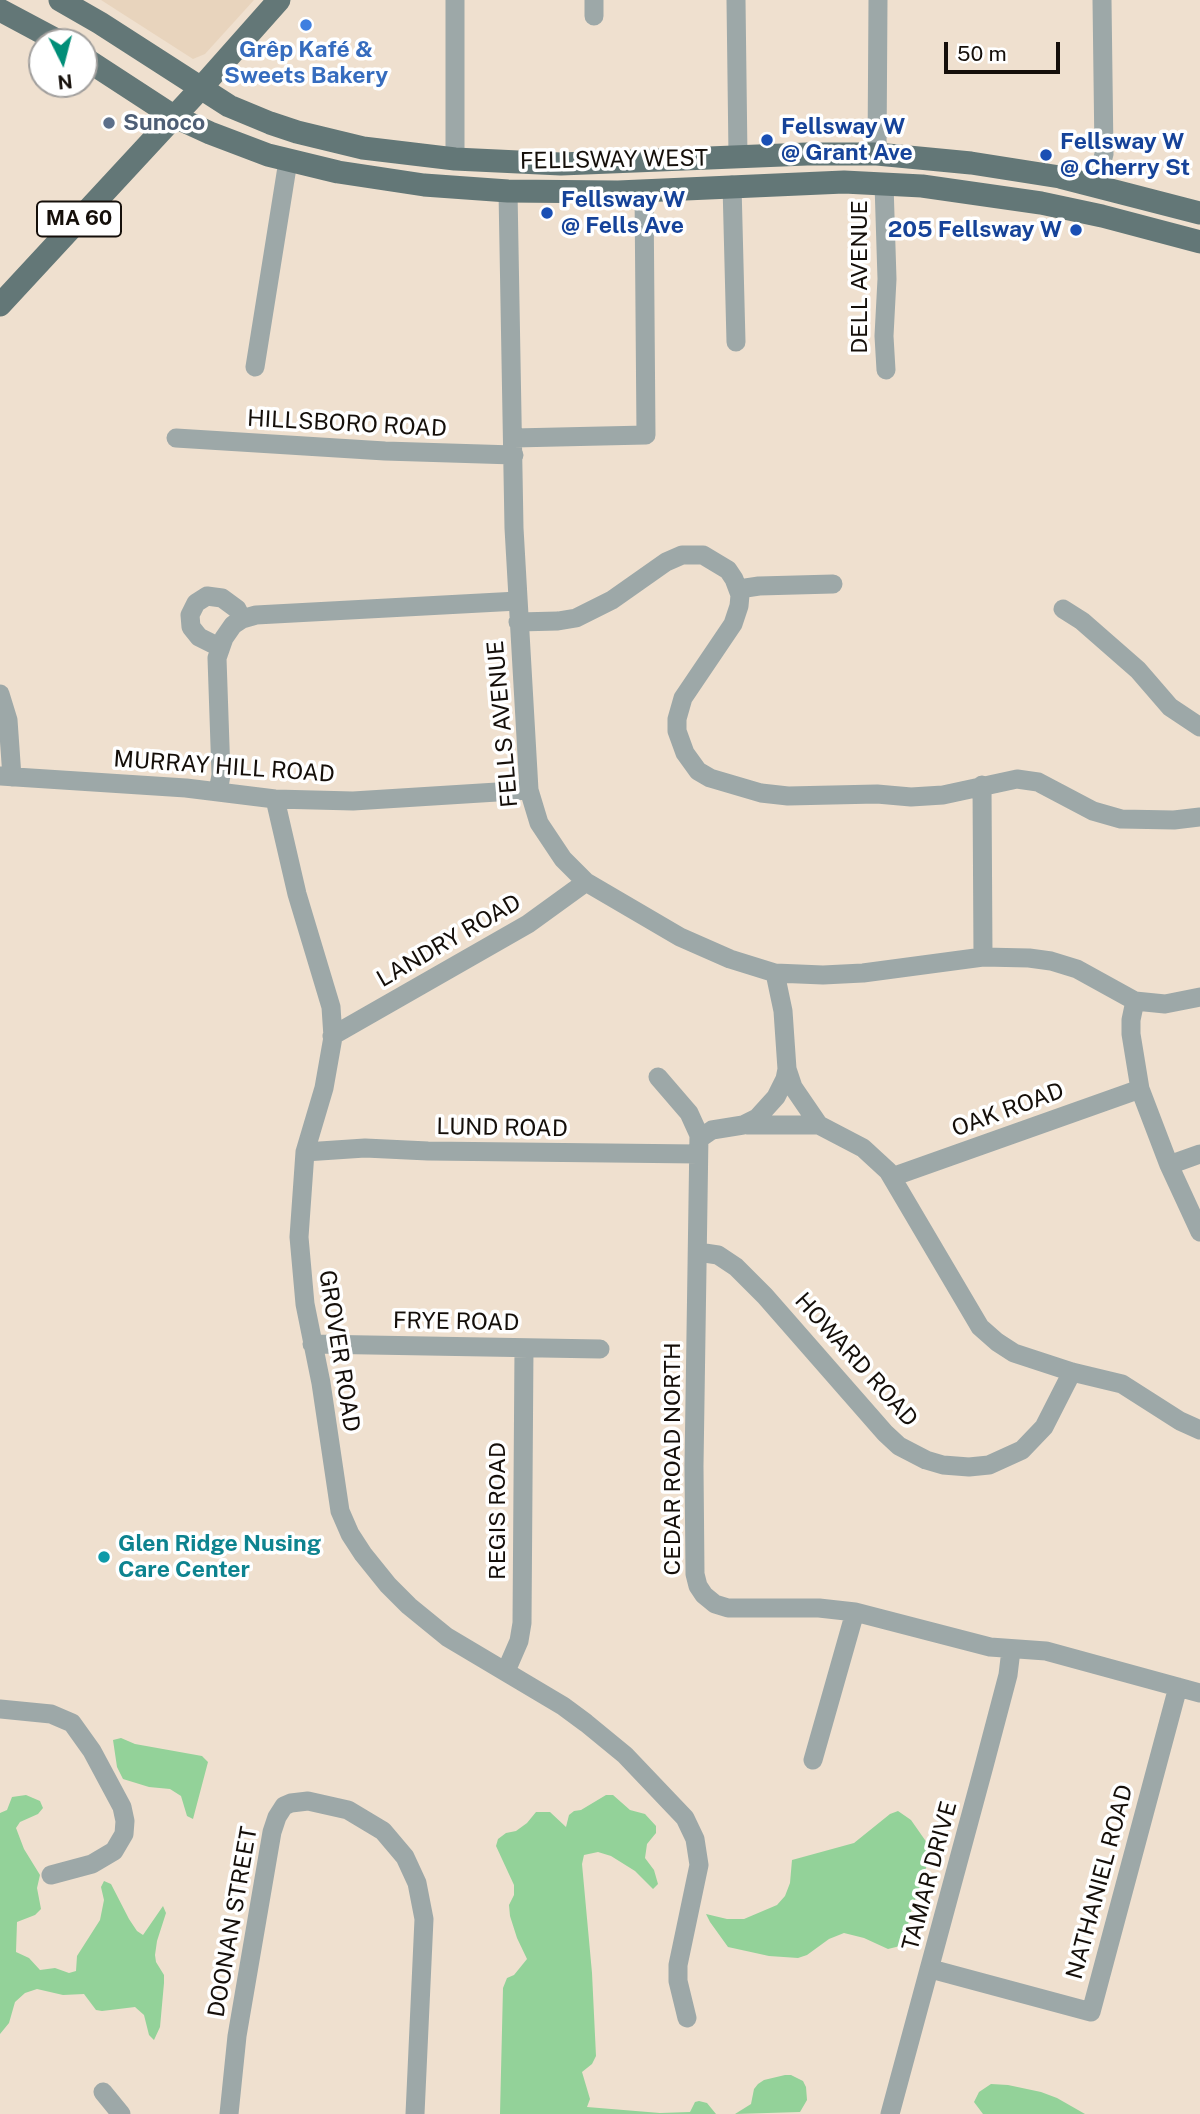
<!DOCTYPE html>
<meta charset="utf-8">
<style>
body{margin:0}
#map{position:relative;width:1200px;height:2114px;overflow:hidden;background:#efe0cf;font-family:"Public Sans",sans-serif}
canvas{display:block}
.north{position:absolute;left:28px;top:28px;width:70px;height:70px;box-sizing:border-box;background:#fff;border:2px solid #a19f9d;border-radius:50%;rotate:174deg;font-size:19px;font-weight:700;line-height:28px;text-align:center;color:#150f0a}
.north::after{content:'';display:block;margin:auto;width:24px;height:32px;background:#008e78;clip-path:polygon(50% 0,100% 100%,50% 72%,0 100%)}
.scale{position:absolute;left:944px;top:42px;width:116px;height:32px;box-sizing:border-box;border:4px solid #150f0a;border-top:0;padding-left:9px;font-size:21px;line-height:24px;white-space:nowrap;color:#150f0a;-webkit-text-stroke:5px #fff;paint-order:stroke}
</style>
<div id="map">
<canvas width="1200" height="2114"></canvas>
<div class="north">N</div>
<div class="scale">50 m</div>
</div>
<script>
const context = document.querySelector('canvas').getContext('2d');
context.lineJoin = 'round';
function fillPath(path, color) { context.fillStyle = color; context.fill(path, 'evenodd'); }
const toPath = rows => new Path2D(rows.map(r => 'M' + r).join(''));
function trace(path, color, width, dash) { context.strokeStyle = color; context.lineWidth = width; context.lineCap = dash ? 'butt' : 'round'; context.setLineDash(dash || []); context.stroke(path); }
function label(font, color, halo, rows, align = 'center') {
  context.font = font + ' "Public Sans",sans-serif'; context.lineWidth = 7; context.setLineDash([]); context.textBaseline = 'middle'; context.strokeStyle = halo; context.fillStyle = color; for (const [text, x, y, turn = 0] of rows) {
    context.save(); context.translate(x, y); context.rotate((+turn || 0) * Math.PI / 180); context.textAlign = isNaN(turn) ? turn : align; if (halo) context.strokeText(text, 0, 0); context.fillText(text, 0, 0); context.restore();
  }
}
fillPath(toPath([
 [101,0,254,0,205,54,193,59]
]), '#e8d4bd');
fillPath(toPath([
 [121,1738,135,1744,202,1756,208,1762,193,1819,187,1816,181,1796,170,1789,149,1787,123,1779,117,1767,113,1740],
 [26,1795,40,1801,43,1808,38,1814,20,1822,16,1828,24,1849,40,1875,37,1888,41,1909,35,1915,17,1922,16,1952,29,1958,40,1970,55,1968,69,1973,76,1971,77,1956,100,1920,104,1900,101,1887,104,1881,111,1884,129,1919,137,1931,143,1935,163,1906,166,1913,157,1941,155,1955,156,1962,164,1975,164,1983,160,2027,154,2040,149,2035,144,2015,135,2007,102,2011,96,2010,84,1994,63,1995,37,1989,25,1993,15,2002,9,2023,0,2034,0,1813,7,1810,12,1797],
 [606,1795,613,1795,630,1810,645,1814,656,1826,656,1833,647,1844,645,1858,654,1870,658,1884,653,1889,635,1871,611,1856,598,1852,584,1855,582,1864,592,1973,596,2056,592,2064,582,2072,590,2099,587,2107,660,2113,690,2112,695,2102,699,2101,707,2103,716,2114,500,2114,503,1988,507,1978,514,1975,527,1959,517,1938,510,1916,509,1905,514,1895,514,1885,496,1846,498,1839,506,1833,516,1831,527,1823,536,1812,550,1812,566,1827,569,1815,574,1811,581,1810],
 [898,1811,911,1820,932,1850,910,1915,906,1936,900,1946,888,1949,864,1938,844,1933,829,1939,807,1955,798,1958,769,1956,728,1947,710,1922,706,1914,727,1919,744,1919,777,1905,785,1896,790,1883,792,1860,854,1843,890,1814],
 [785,2075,791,2075,803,2081,806,2087,807,2100,800,2112,735,2114,751,2104,754,2089,758,2084,764,2080],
 [991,2084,1008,2085,1041,2092,1057,2098,1085,2114,983,2114,974,2102,979,2092]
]), '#93d299');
trace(toPath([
 [455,0,455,159],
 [594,0,594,16],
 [736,0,738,156],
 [877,154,878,0],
 [884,184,887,279,884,336,886,370],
 [732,185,736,342],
 [1096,185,1104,154,1102,0],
 [508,191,514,528,529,790,539,823,563,859,586,882,680,937,730,959,775,973,823,975,863,973,983,957,1029,958,1051,961,1077,969,1135,1001,1165,1004,1200,997],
 [255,367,288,161],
 [176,438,385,451,514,455],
 [514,438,646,435,644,190],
 [739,589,759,586,833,584],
 [1063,609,1082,621,1138,670,1170,707,1200,727],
 [518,622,558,621,576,618,612,600,666,562,682,555,703,555,728,570,734,579,740,595,739,606,733,624,683,698,677,719,677,731,685,753,698,771,710,778,761,793,788,796,877,794,911,797,943,795,1017,779,1038,782,1093,811,1121,819,1174,820,1200,817],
 [219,647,199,637,191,627,190,615,196,603,207,596,222,598,237,609,242,619],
 [0,694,8,720,12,777],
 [0,776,186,788,275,799,353,801,529,790],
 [982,785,983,957],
 [218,792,221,775,217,658,224,638,233,625,242,619,256,615,518,601],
 [275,799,297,894,331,1007,333,1037,324,1088,305,1152,299,1237,305,1304,321,1383,340,1511,350,1534,363,1554,388,1585,409,1606,447,1637,563,1706,586,1723,625,1755,685,1818,695,1839,699,1865,678,1965,678,1981,687,2018],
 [775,973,783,1011,787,1069,793,1087,819,1125,863,1148,888,1171,980,1327,997,1342,1014,1353,1072,1372,1122,1384,1180,1421,1200,1430],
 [1135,1001,1131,1020,1131,1034,1140,1089,1169,1165,1200,1232],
 [332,1036,528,924,586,882],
 [658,1077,689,1113,699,1135,694,1466,695,1574,698,1586,704,1595,715,1604,728,1608,819,1608,855,1612,990,1647,1046,1651,1200,1693],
 [747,1125,819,1125],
 [699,1139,712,1130,743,1125,757,1118,776,1097,785,1079,787,1069],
 [305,1152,365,1148,428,1151,698,1154],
 [1169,1165,1200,1154],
 [892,1177,1140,1089],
 [698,1252,718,1255,736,1267,765,1296,885,1433,899,1446,926,1460,943,1465,969,1467,989,1465,1022,1450,1044,1427,1072,1372],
 [312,1344,600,1349],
 [506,1671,519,1641,522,1623,524,1348],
 [0,1709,51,1714,72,1723,92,1751,122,1807,125,1821,124,1834,114,1851,92,1864,51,1875],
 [813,1760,855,1612],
 [931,1969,1091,2012,1178,1687],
 [103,2092,121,2114],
 [229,2114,237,2036,272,1832,277,1817,284,1806,291,1803,308,1801,348,1810,383,1831,405,1857,417,1883,424,1919,415,2114],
 [890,2114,984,1766,1008,1675,1011,1650]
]), '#9da8a8', 19);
trace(toPath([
 [60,0,100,23,229,106,270,123,297,132,363,148,455,159,561,164,807,154,877,154,971,163,1060,177,1200,213],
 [0,10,60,42],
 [84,58,173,116,210,133,268,155,338,172,424,185,508,191,618,192,844,182,922,186,1041,203,1102,216,1200,242],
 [0,305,200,89,279,0]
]), '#637777', 23);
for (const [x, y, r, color] of [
 [306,25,7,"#3f7fe0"],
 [109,123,7,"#5c6f8a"],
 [767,140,7,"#1a4fb4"],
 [1046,155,7,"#1a4fb4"],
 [547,213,7,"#1a4fb4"],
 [1076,230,7,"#1a4fb4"],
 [104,1557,7,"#0f9aa8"]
]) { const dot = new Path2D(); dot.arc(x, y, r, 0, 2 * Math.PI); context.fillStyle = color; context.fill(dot); trace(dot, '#fff', 2.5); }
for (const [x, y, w] of [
 [79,219,84]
]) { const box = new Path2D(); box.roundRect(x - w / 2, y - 17.5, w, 35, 5); context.fillStyle = '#fff'; context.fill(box); trace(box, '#150f0a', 2); }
label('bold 21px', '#150f0a', null, [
 ["MA 60",79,219]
]);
label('bold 23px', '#366cbe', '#fff', [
 ["Grêp Kafé &",306,50],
 ["Sweets Bakery",306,76]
]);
label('bold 23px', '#4e5e75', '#fff', [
 ["Sunoco",123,123]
], 'left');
label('bold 23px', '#164399', '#fff', [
 ["Fellsway W",781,127],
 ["@ Grant Ave",781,153],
 ["Fellsway W",1060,142],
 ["@ Cherry St",1060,168],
 ["Fellsway W",561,200],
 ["@ Fells Ave",561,226],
 ["205 Fellsway W",1062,230,"right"]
], 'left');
label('23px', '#150f0a', '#fff', [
 ["FELLSWAY WEST",614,160,-1],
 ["DELL AVENUE",860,277,-90],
 ["HILLSBORO ROAD",347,424,3],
 ["FELLS AVENUE",503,724,-95],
 ["MURRAY HILL ROAD",224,767,4],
 ["LANDRY ROAD",449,941,-30],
 ["OAK ROAD",1008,1110,-20],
 ["LUND ROAD",502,1128,1],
 ["FRYE ROAD",456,1322,1],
 ["GROVER ROAD",339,1351,81],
 ["HOWARD ROAD",856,1360,48],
 ["CEDAR ROAD NORTH",673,1459,-90],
 ["REGIS ROAD",498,1511,-90],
 ["TAMAR DRIVE",930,1876,-75],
 ["NATHANIEL ROAD",1100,1882,-75],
 ["DOONAN STREET",233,1922,-80]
]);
label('bold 23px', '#0d838f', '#fff', [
 ["Glen Ridge Nusing",118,1544],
 ["Care Center",118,1570]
], 'left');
</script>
